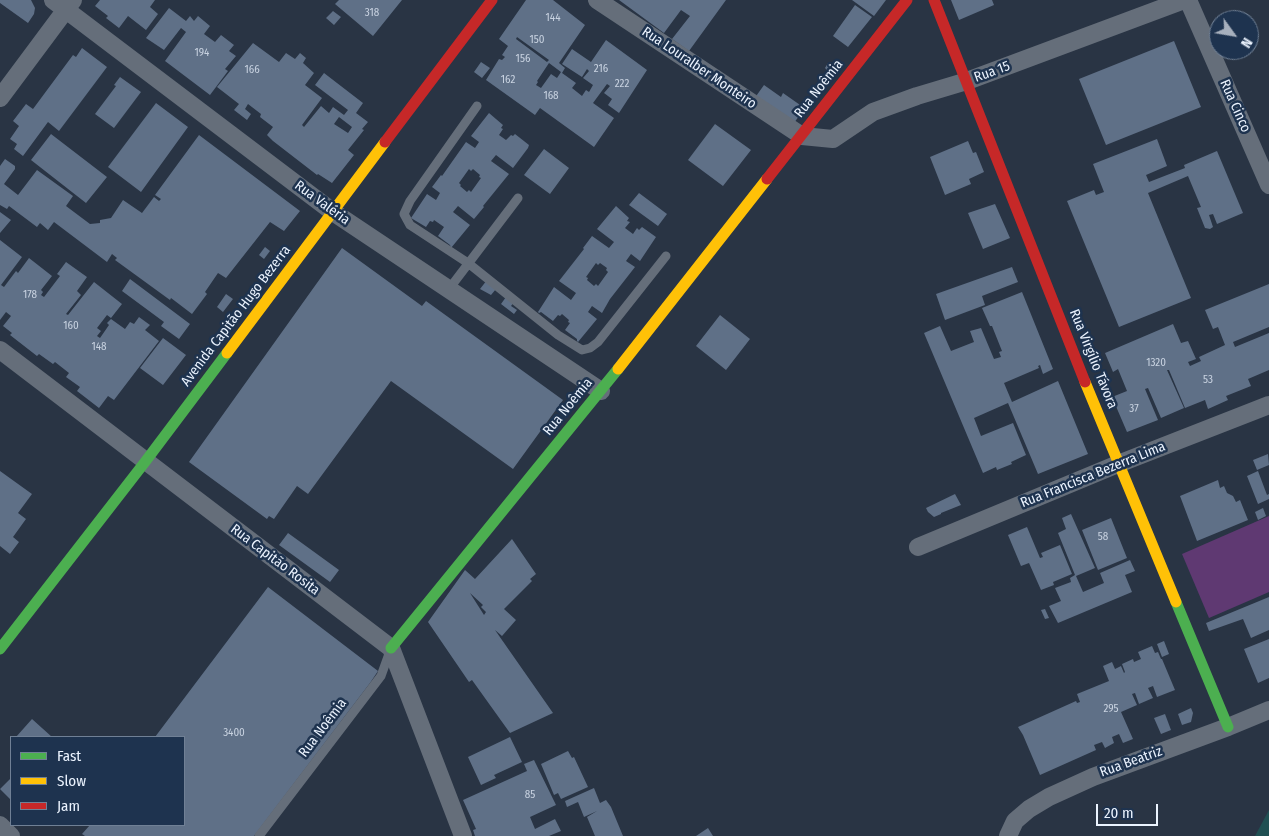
<!DOCTYPE html>
<meta charset="utf-8">
<style>
body{margin:0}
#map{position:relative;width:1269px;height:836px;overflow:hidden;background:#293444;font-family:"Fira Sans Condensed",sans-serif}
canvas{display:block}
.legend{position:absolute;left:10px;top:736px;width:175px;height:90px;box-sizing:border-box;background:#1e334f;border:1px solid #708095;margin:0;padding:6px 9px;list-style:none;font-size:15px;color:#ebf3fe}
.legend li{display:flex;align-items:center;gap:10px;height:25px}
.legend b{width:25px;border:1px solid #708095}
.north{position:absolute;left:1209px;top:10px;width:50px;height:50px;box-sizing:border-box;background:#1e334f;border:1px solid #708095;border-radius:50%;rotate:122deg;font-size:14px;font-weight:700;line-height:20px;text-align:center;color:#ebf3fe}
.north::after{content:'';display:block;margin:auto;width:18px;height:22px;background:#a7b0bd;clip-path:polygon(50% 0,100% 100%,50% 72%,0 100%)}
.scale{position:absolute;left:1096px;top:804px;width:62px;height:22px;box-sizing:border-box;border:2px solid #ebf3fe;border-top:0;padding-left:6px;font-size:15px;line-height:18px;white-space:nowrap;color:#ebf3fe;-webkit-text-stroke:4px #1e334f;paint-order:stroke}
</style>
<div id="map">
<canvas width="1269" height="836"></canvas>
<ul class="legend">
<li><b style="height:6px;background:#4caf50"></b>Fast</li>
<li><b style="height:6px;background:#ffc107"></b>Slow</li>
<li><b style="height:6px;background:#c62828"></b>Jam</li>
</ul>
<div class="north">N</div>
<div class="scale">20 m</div>
</div>
<script>
const context = document.querySelector('canvas').getContext('2d');
context.lineJoin = 'round';
function fillPath(path, color) { context.fillStyle = color; context.fill(path, 'evenodd'); }
const toPath = rows => new Path2D(rows.map(r => 'M' + r).join(''));
function trace(path, color, width, dash) { context.strokeStyle = color; context.lineWidth = width; context.lineCap = dash ? 'butt' : 'round'; context.setLineDash(dash || []); context.stroke(path); }
function label(font, color, halo, rows, align = 'center') {
  context.font = font + ' "Fira Sans Condensed",sans-serif'; context.lineWidth = 5; context.setLineDash([]); context.textBaseline = 'middle'; context.strokeStyle = halo; context.fillStyle = color; for (const [text, x, y, turn = 0] of rows) {
    context.save(); context.translate(x, y); context.rotate((+turn || 0) * Math.PI / 180); context.textAlign = isNaN(turn) ? turn : align; if (halo) context.strokeText(text, 0, 0); context.fillText(text, 0, 0); context.restore();
  }
}
fillPath(toPath([
 [1269,516,1269,592,1209,618,1182,554]
]), '#5f3972');
fillPath(toPath([
 [1269,810,1269,836,1255,836]
]), '#205053');
fillPath(toPath([
 [0,0,31,0,35,8,34,14,28,23,0,3],
 [100,0,155,0,150,7,158,14,146,30,128,16,119,28,106,18,108,16,95,6],
 [339,0,402,0,373,36,335,4],
 [526,0,553,0,585,25,559,63,565,68,562,73,576,83,572,88,582,96,586,90,589,92,593,85,583,78,589,71,587,69,582,77,562,64,572,49,591,62,606,40,647,70,619,113,608,105,612,99,604,93,610,86,607,84,593,103,614,118,594,147,540,108,535,115,486,80,499,59,502,60,505,57,502,55,508,46,499,39],
 [517,37,549,60,547,62,516,39],
 [549,63,561,72,557,78,551,74,541,88,536,85,538,82,537,81],
 [619,0,726,0,689,51,672,39,690,16,681,10,664,33],
 [852,0,886,0,874,16],
 [951,0,992,0,994,5,959,20],
 [855,5,872,17,848,47,833,36],
 [169,8,186,21,190,16,194,21,198,16,210,26,204,34,215,42,221,35,234,45,229,51,236,56,225,69,228,71,210,95,165,61,186,32,181,28,164,50,146,38],
 [333,11,341,17,334,25,326,18],
 [1174,41,1201,107,1106,145,1079,79],
 [253,43,279,62,286,53,295,59,300,53,306,58,303,63,314,73,305,85,322,98,302,125,304,127,321,106,329,113,333,107,344,115,348,110,315,85,324,73,363,103,356,113,368,122,362,129,364,130,348,150,354,155,332,183,318,174,317,175,273,141,267,135,273,127,260,117,261,114,248,104,245,109,251,114,247,120,234,110,239,104,217,87],
 [339,117,352,127,348,133,334,124],
 [82,48,107,67,59,131,48,122,23,156,14,149,17,144,10,139,19,126,13,121,26,104,33,109,73,55,76,57],
 [481,62,490,68,482,78,474,72],
 [828,63,834,67,830,73,825,68],
 [120,77,141,92,114,128,95,114,116,86,114,85],
 [764,85,781,97,783,93,803,107,800,111,802,112,791,127,754,99],
 [156,103,188,127,141,192,108,167],
 [489,113,503,125,501,128,503,129,499,135,506,140,511,135,513,136,515,134,529,145,528,148,513,168,496,155,491,161,509,174,483,206,484,207,474,219,458,206,453,212,470,225,451,248,450,245,438,236,444,227,434,220,433,222,430,221,426,227,411,218,427,194,436,200,440,193,432,187,441,175,442,176,466,142,475,148,479,142,471,136],
 [469,169,471,171,473,169,480,175,479,177,481,178,471,192,469,190,467,192,460,186,461,185,459,183],
 [715,124,751,150,723,186,688,160],
 [51,134,107,177,86,203,31,160],
 [199,135,300,211,284,231,270,222,226,278,218,273,205,292,207,294,192,314,171,298,170,300,115,260,117,258,112,254,107,262,54,222,48,230,40,223,37,227,9,206,7,209,0,205,0,166,5,159,15,166,15,169,4,184,18,195,37,170,73,196,66,206,90,224,100,223,100,220,111,218,123,200,142,213,154,197,159,201,161,199,155,195],
 [1157,139,1167,166,1146,175,1149,182,1185,168,1184,165,1217,151,1243,213,1217,224,1213,214,1209,215,1213,227,1210,229,1205,228,1197,208,1201,207,1188,176,1148,193,1191,298,1119,327,1067,201,1094,190,1096,195,1104,192,1093,164],
 [968,141,973,153,976,152,984,172,969,179,971,184,945,195,930,157],
 [544,149,569,168,550,194,524,175],
 [639,193,667,214,658,226,629,205],
 [995,204,1010,238,983,249,968,213],
 [616,206,629,218,627,221,630,222,625,228,633,234,637,228,639,230,642,227,656,237,640,261,631,254,626,261,635,267,610,299,602,313,592,306,588,312,597,319,578,342,577,341,577,339,565,330,570,323,568,322,569,320,562,314,560,316,558,315,553,321,541,312,539,313,538,312,554,287,571,300,576,293,559,281,584,249,583,248,592,236,609,248,614,242,597,229],
 [596,263,598,265,600,263,607,268,606,270,608,272,598,286,596,284,594,286,587,280,588,278,586,277],
 [0,212,11,220,0,233],
 [0,240,22,257,1,285,4,287,16,271,18,273,29,258,52,276,41,290,43,292,41,295,44,297,60,276,57,274,66,262,87,277,77,291,81,295,66,314,68,315,94,282,122,304,111,318,107,315,97,328,101,331,97,336,100,338,109,325,107,323,111,319,125,329,130,322,134,324,139,317,150,325,145,330,159,341,114,400,108,396,99,408,77,391,80,387,66,377,69,373,55,362,53,364,39,354,37,356,10,335,12,333,3,326,11,316,6,312,0,320],
 [265,247,270,251,264,259,259,255],
 [342,248,422,306,426,301,563,400,513,469,391,381,308,494,297,486,274,519,269,516,267,519,189,462],
 [1012,267,1018,282,982,296,985,305,945,320,936,294],
 [130,279,190,324,179,339,161,326,164,322,122,291],
 [487,280,496,289,491,295,480,289],
 [1269,284,1269,327,1233,342,1235,347,1269,333,1269,370,1248,379,1251,386,1226,396,1228,400,1208,409,1205,400,1185,408,1169,370,1167,370,1184,408,1161,418,1148,388,1145,389,1158,420,1127,432,1112,397,1127,391,1118,369,1113,372,1105,353,1173,324,1181,343,1188,341,1196,359,1188,362,1190,366,1201,361,1199,357,1225,345,1218,327,1213,329,1205,310],
 [1022,292,1053,369,1043,374,1040,365,1038,366,1039,368,1004,383,1012,402,1058,381,1088,454,1038,474,1008,403,974,418,981,436,1013,423,1026,455,1011,462,1012,464,997,470,996,467,983,473,924,333,940,326,951,351,974,342,970,331,981,328,994,359,1001,357,999,352,1002,351,992,326,990,326,982,308],
 [226,294,233,299,223,312,217,307],
 [506,297,514,302,511,306,517,310,514,314,501,304],
 [720,315,750,339,726,370,696,346],
 [163,338,186,355,163,385,140,368],
 [1268,454,1269,465,1257,470,1253,460],
 [0,471,32,494,18,513,26,519,13,537,19,542,10,554,0,546],
 [1258,471,1267,495,1269,494,1269,499,1258,504,1247,476],
 [1218,480,1220,488,1224,486,1227,493,1233,496,1236,502,1240,500,1248,520,1197,541,1180,496],
 [955,494,961,505,941,513,941,514,934,517,928,512,926,508],
 [1263,508,1266,516,1258,520,1255,512],
 [1071,514,1095,568,1076,576,1083,592,1104,583,1100,573,1130,560,1135,571,1125,575,1132,592,1058,623,1049,606,1061,601,1055,588,1071,582,1070,578,1075,575,1058,533,1066,529,1062,518],
 [1111,518,1127,558,1098,570,1082,530],
 [1027,527,1040,558,1043,557,1041,553,1060,545,1072,574,1053,582,1054,585,1041,590,1029,563,1021,566,1008,535],
 [288,533,339,570,330,582,279,545],
 [512,539,536,574,530,579,532,581,504,609,516,620,502,636,495,630,553,713,510,733,472,680,469,682,428,622,465,570,475,579],
 [470,593,483,605,481,607,486,612,484,615],
 [268,587,378,671,370,683,254,836,85,836,82,834,90,825,184,825,184,737,155,737],
 [1269,597,1269,630,1251,638,1243,619,1209,631,1206,623],
 [1045,609,1049,618,1045,619,1041,610],
 [1269,639,1269,678,1258,683,1244,649],
 [1164,641,1169,654,1162,657,1157,644],
 [1152,646,1155,653,1158,652,1161,659,1162,659,1175,690,1157,697,1153,686,1148,688,1153,698,1139,704,1135,693,1132,694,1137,705,1121,712,1133,739,1123,743,1119,734,1112,737,1114,743,1105,748,1102,742,1094,745,1096,750,1040,775,1023,735,1018,727,1076,701,1077,703,1080,702,1077,694,1109,681,1103,666,1112,662,1115,669,1121,666,1124,673,1125,672,1122,664,1133,659,1134,662,1141,659,1138,652],
 [1191,708,1193,713,1191,722,1182,725,1178,714],
 [1165,714,1171,730,1161,734,1154,718],
 [32,719,52,737,16,737],
 [510,737,522,762,494,775,496,778,481,785,468,757],
 [568,751,572,758,574,757,588,787,561,799,558,793,554,795,541,764],
 [534,760,556,805,530,817,535,829,555,819,561,831,549,836,475,836,473,830,476,829,463,800,527,771,524,764],
 [11,778,11,800,0,789],
 [594,788,600,803,606,800,611,807,623,836,595,836,587,817,597,811,584,817,578,802,567,807,565,801],
 [708,828,713,836,696,836]
]), '#5f7087');
trace(toPath([
 [477,106,410,201,404,214,410,225,468,263,558,335,582,350,590,348,598,342,666,256],
 [449,289,518,198],
 [259,836,381,676,390,651]
]), '#656e7a', 9);
trace(toPath([
 [53,0,333,212,601,391],
 [597,0,802,136,833,139,873,112,917,96,967,81,1184,0],
 [1188,0,1269,185],
 [0,98,73,0],
 [0,350,391,648,463,836],
 [918,547,1118,464,1269,405],
 [0,825,11,836],
 [1008,836,1015,821,1029,809,1049,797,1093,777,1228,727,1269,710]
]), '#656e7a', 18);
trace(toPath([
 [1176,602,1228,727],
 [391,648,618,369],
 [0,649,145,462,227,353]
]), '#4caf50', 11);
trace(toPath([
 [227,353,385,142],
 [618,369,767,179],
 [1085,382,1176,602]
]), '#ffc107', 11);
trace(toPath([
 [934,0,1085,382],
 [385,142,492,0],
 [767,179,907,0]
]), '#c62828', 11);
label('11px', '#c8d2e0', null, [
 ["318",372,13],
 ["144",553,18],
 ["150",537,40],
 ["194",202,53],
 ["156",523,59],
 ["216",601,69],
 ["166",252,70],
 ["162",508,80],
 ["222",622,84],
 ["168",551,96],
 ["178",30,295],
 ["160",71,326],
 ["148",99,347],
 ["1320",1156,363],
 ["53",1208,380],
 ["37",1134,409],
 ["58",1103,537],
 ["295",1111,709],
 ["3400",234,733],
 ["85",530,795]
]);
label('14px', '#ebf3fe', '#1e334f', [
 ["Rua Louralber Monteiro",699,68,34],
 ["Rua 15",992,72,-20],
 ["Rua Noêmia",819,89,-52],
 ["Rua Cinco",1235,106,66],
 ["Rua Valéria",322,203,36],
 ["Avenida Capitão Hugo Bezerra",236,316,-53],
 ["Rua Virgílio Távora",1093,359,68],
 ["Rua Noêmia",568,407,-51],
 ["Rua Francisca Bezerra Lima",1093,475,-22],
 ["Rua Capitão Rosita",275,560,37],
 ["Rua Noêmia",323,728,-53],
 ["Rua Beatriz",1131,762,-20]
]);
</script>
